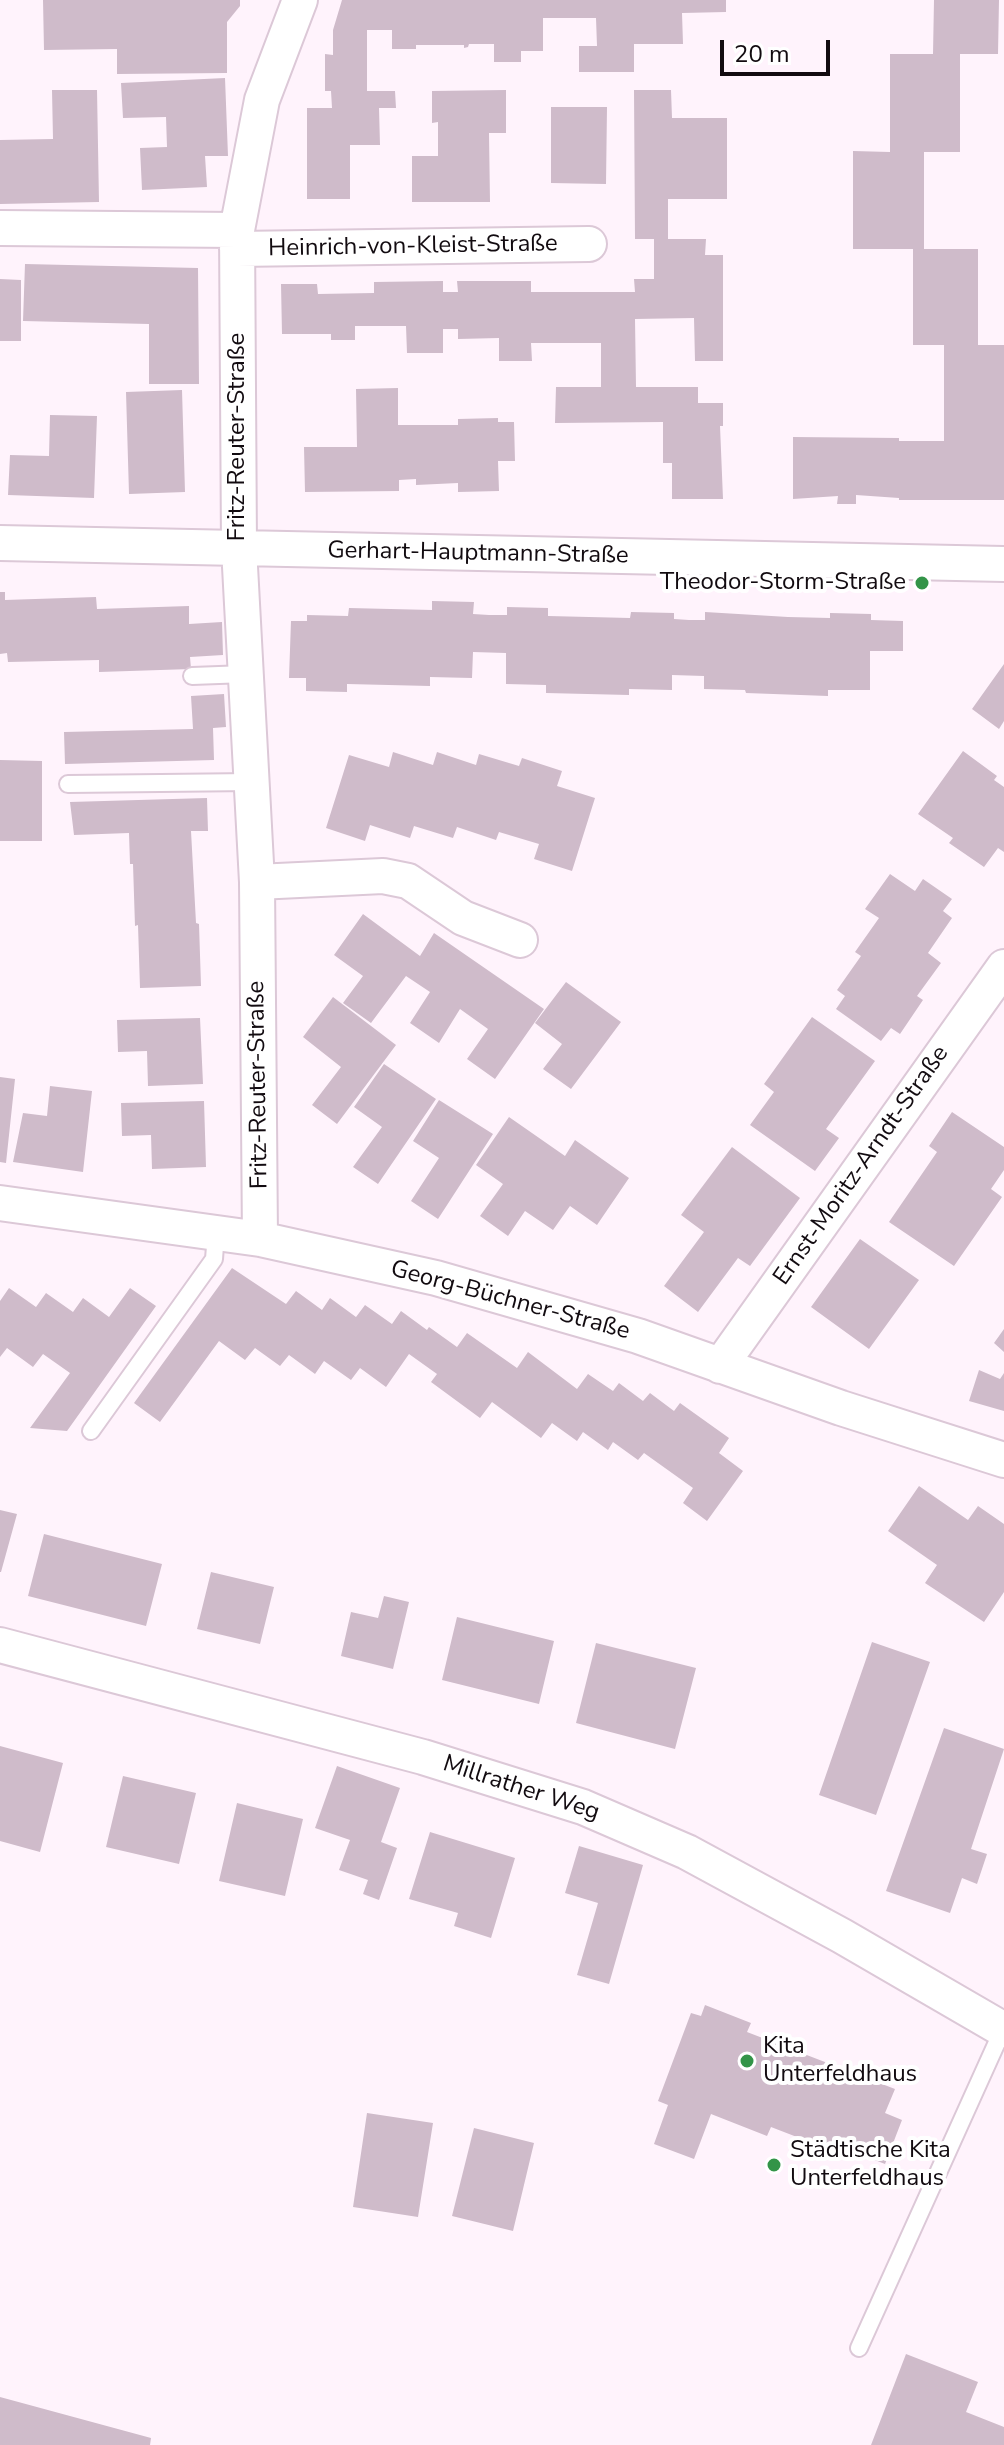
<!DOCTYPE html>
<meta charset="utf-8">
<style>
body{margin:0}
#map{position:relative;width:1004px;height:2445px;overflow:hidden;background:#fff3fc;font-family:"Nunito Sans",sans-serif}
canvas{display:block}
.scale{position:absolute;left:720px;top:40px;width:110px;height:36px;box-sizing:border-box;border:4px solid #120b10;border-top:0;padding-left:10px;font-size:24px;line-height:28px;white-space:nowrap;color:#120b10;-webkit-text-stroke:6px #fff;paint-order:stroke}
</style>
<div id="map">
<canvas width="1004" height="2445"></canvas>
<div class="scale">20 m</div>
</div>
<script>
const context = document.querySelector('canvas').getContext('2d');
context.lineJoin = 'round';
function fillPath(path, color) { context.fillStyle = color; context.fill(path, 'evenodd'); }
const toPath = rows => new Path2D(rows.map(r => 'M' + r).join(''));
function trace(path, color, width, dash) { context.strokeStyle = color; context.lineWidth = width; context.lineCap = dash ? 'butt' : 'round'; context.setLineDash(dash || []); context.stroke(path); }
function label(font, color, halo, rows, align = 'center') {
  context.font = font + ' "Nunito Sans",sans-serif'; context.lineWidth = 8; context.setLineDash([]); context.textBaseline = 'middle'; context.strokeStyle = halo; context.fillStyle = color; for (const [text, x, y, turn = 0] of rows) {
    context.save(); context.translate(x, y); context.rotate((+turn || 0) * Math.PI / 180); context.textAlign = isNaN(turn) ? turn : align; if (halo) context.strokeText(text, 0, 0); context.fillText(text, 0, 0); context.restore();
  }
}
fillPath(toPath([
 [43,0,240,0,240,6,227,22,227,73,117,74,117,49,44,50],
 [342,0,726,0,726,12,682,13,683,44,634,44,634,72,579,72,579,46,597,46,596,18,543,18,543,51,521,51,521,62,494,62,494,44,469,44,468,47,464,48,464,45,416,45,416,49,392,49,392,30,367,30,367,91,395,91,396,108,379,108,380,145,350,145,350,199,307,199,307,108,332,108,331,91,325,91,325,54,333,55,333,30],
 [934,0,999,0,998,54,960,54,960,152,924,152,924,249,978,249,978,345,1004,345,1004,500,899,500,899,498,856,495,856,504,837,504,838,496,793,499,793,437,899,438,899,441,944,441,944,345,913,345,913,249,853,249,853,151,890,152,890,54,933,54],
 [225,78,228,156,205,156,207,187,142,190,140,148,167,147,166,117,123,118,121,83],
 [52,90,97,90,99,202,0,204,0,140,53,139],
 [506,90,506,133,489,133,490,202,412,202,412,156,438,156,438,122,432,123,432,91],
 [634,90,671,90,672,118,727,118,727,199,668,199,668,239,706,239,705,255,723,255,723,361,695,361,694,318,635,319,636,387,698,387,698,403,723,403,723,426,720,426,723,499,672,499,672,463,663,463,663,422,555,423,556,387,601,387,601,343,531,343,532,361,499,361,499,338,458,339,458,329,443,329,443,353,407,353,406,326,355,326,355,340,331,340,331,334,282,334,281,284,317,284,318,294,374,293,374,282,443,281,443,292,458,292,457,281,531,281,531,292,635,292,634,279,654,279,654,239,635,239],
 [551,107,607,107,606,184,551,183],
 [25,264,198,268,199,384,149,384,149,324,23,321],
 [0,279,21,280,21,341,0,341],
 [398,388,398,425,458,425,458,419,498,418,498,422,514,422,515,461,498,461,499,491,458,492,458,483,416,485,416,479,399,480,399,491,305,492,304,447,357,447,356,389],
 [182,390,185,492,129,494,126,392],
 [50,415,97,416,94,498,8,495,10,455,49,456],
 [0,592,5,592,5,600,96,597,97,609,189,606,189,624,222,622,223,655,190,657,191,669,99,672,99,660,8,662,7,653,0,654],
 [432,601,474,602,473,614,489,615,507,615,507,607,548,608,548,616,630,618,631,612,674,613,674,619,689,620,705,620,705,612,788,617,830,618,830,613,871,614,871,620,903,621,903,651,870,651,870,690,828,690,828,696,746,693,745,690,704,689,704,676,672,675,672,690,629,689,629,695,546,693,546,685,506,684,506,653,473,652,472,678,430,677,430,686,347,684,347,692,306,691,306,678,289,678,291,621,307,621,307,615,348,616,349,608,432,610],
 [1004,664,1004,721,999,729,972,709],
 [224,694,226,727,213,728,214,760,65,764,64,732,193,729,191,696],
 [963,751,997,776,994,780,1004,787,1004,852,998,848,984,867,949,843,953,838,918,814],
 [393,752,433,765,437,752,476,765,479,754,519,766,522,758,562,771,557,786,595,798,572,871,534,859,539,844,499,832,496,840,457,827,453,838,414,826,410,838,370,825,365,841,326,828,349,755,389,767],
 [0,760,42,761,42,841,0,841],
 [207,798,208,831,191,831,196,923,199,924,201,986,140,988,138,925,135,926,133,864,130,864,129,833,74,835,70,802],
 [890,874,915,891,923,879,952,899,943,911,952,918,928,953,941,963,917,996,923,1000,900,1034,891,1028,881,1041,836,1009,845,996,837,990,861,956,855,952,879,918,865,909],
 [363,914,420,956,434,933,544,1009,495,1079,467,1059,488,1029,460,1009,439,1043,410,1023,430,992,406,976,371,1023,343,1003,363,976,334,955],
 [566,982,621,1022,571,1089,543,1069,562,1044,535,1023],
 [333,997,396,1045,337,1124,312,1105,341,1067,303,1037],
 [812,1017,875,1061,826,1129,839,1138,815,1171,750,1125,774,1092,764,1084],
 [200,1018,203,1084,148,1086,147,1051,118,1052,117,1020],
 [384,1064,436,1099,378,1184,353,1167,382,1127,354,1107],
 [0,1077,15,1079,6,1163,0,1162],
 [50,1086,92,1091,83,1172,13,1162,23,1113,47,1116],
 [439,1100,493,1134,438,1219,411,1201,439,1158,413,1141],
 [204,1101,206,1167,152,1169,151,1135,122,1136,121,1103],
 [952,1112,1004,1147,1004,1170,991,1189,1002,1197,954,1266,889,1222,937,1152,929,1146],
 [509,1117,565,1156,575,1140,629,1178,597,1225,570,1206,553,1230,525,1211,508,1236,480,1216,503,1184,476,1165],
 [732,1147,800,1198,750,1266,738,1258,698,1312,664,1286,704,1232,681,1215],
 [860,1239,919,1280,869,1349,811,1307],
 [232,1268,286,1304,296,1291,322,1310,330,1298,356,1317,365,1305,392,1324,401,1311,427,1330,429,1327,457,1347,467,1333,517,1368,528,1352,577,1389,588,1374,613,1391,619,1383,643,1401,650,1393,674,1411,680,1403,729,1438,719,1453,743,1471,707,1521,683,1503,693,1488,644,1453,638,1460,613,1442,608,1450,583,1432,577,1441,552,1423,541,1438,492,1402,480,1418,431,1382,437,1374,409,1354,386,1387,360,1368,351,1380,324,1361,315,1374,289,1355,280,1366,255,1348,245,1360,219,1341,160,1422,134,1403],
 [9,1288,36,1307,46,1293,73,1312,83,1298,109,1317,130,1288,156,1306,67,1431,30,1428,70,1373,43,1354,33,1367,7,1348,0,1357,0,1301],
 [1004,1329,1004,1352,994,1343],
 [979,1370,1000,1379,1004,1373,1004,1411,969,1401],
 [919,1486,968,1520,978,1506,1004,1524,1004,1592,984,1622,925,1583,937,1565,888,1531],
 [0,1510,17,1514,1,1572,0,1572],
 [44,1534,162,1564,146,1626,28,1596],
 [211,1572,274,1587,260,1644,197,1629],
 [384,1596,409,1602,393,1669,341,1656,351,1612,378,1618],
 [457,1617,554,1641,539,1704,442,1680],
 [872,1642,930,1662,876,1815,819,1795],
 [596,1643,696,1668,675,1749,576,1723],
 [944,1728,1004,1749,971,1849,987,1854,977,1884,962,1878,950,1913,886,1891],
 [0,1746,63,1763,40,1852,0,1841],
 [337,1766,400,1788,381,1842,397,1848,379,1900,363,1894,368,1880,339,1870,350,1840,315,1828],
 [123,1776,196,1793,179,1864,106,1847],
 [237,1803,303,1819,285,1896,219,1881],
 [430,1832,515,1858,491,1938,454,1926,458,1913,409,1899],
 [579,1846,643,1865,609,1984,577,1975,598,1903,565,1893],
 [705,2005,751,2023,747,2032,895,2089,885,2113,902,2120,885,2164,831,2143,828,2149,771,2127,767,2136,711,2114,694,2159,654,2144,668,2105,658,2101,691,2013,701,2016],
 [367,2113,433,2123,418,2217,353,2207],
 [474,2128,534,2143,513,2231,452,2216],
 [906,2354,978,2382,966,2412,1004,2427,1004,2445,871,2445],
 [0,2397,151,2438,150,2445,0,2445]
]), '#cfbbca');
const service = toPath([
 [192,676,246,674],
 [68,784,253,782],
 [91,1431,214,1259,216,1233],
 [859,2348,1003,2029]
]);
const minor = toPath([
 [0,228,237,230],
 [237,249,589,244],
 [0,543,1004,564],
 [257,882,383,876,408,881,463,918,520,940],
 [0,1203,260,1239,436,1278,638,1336,841,1408,1004,1460],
 [260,1239,257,882,239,548,237,230,262,100,300,0],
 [720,1366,1004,967],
 [0,1645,423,1757,583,1807,687,1852,842,1936,1004,2030]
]);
trace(service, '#dcc8d7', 20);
trace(minor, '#dcc8d7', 38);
trace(service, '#fff', 16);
trace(minor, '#fff', 34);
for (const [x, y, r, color] of [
 [922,583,8,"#339448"],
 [747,2061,8,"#339448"],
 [774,2165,8,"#339448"]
]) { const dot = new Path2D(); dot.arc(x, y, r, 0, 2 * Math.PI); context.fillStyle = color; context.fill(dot); trace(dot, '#fff', 3); }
label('24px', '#120b10', '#fff', [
 ["Heinrich-von-Kleist-Straße",413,247,-1],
 ["Fritz-Reuter-Straße",238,437,-90],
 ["Gerhart-Hauptmann-Straße",478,554,1],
 ["Fritz-Reuter-Straße",259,1085,-91],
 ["Ernst-Moritz-Arndt-Straße",862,1166,-55],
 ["Georg-Büchner-Straße",510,1301,15],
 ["Millrather Weg",521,1789,18]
]);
label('24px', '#120b10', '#fff', [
 ["Theodor-Storm-Straße",906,583,"right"],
 ["Kita",763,2047],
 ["Unterfeldhaus",763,2075],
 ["Städtische Kita",790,2151],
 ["Unterfeldhaus",790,2179]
], 'left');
</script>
